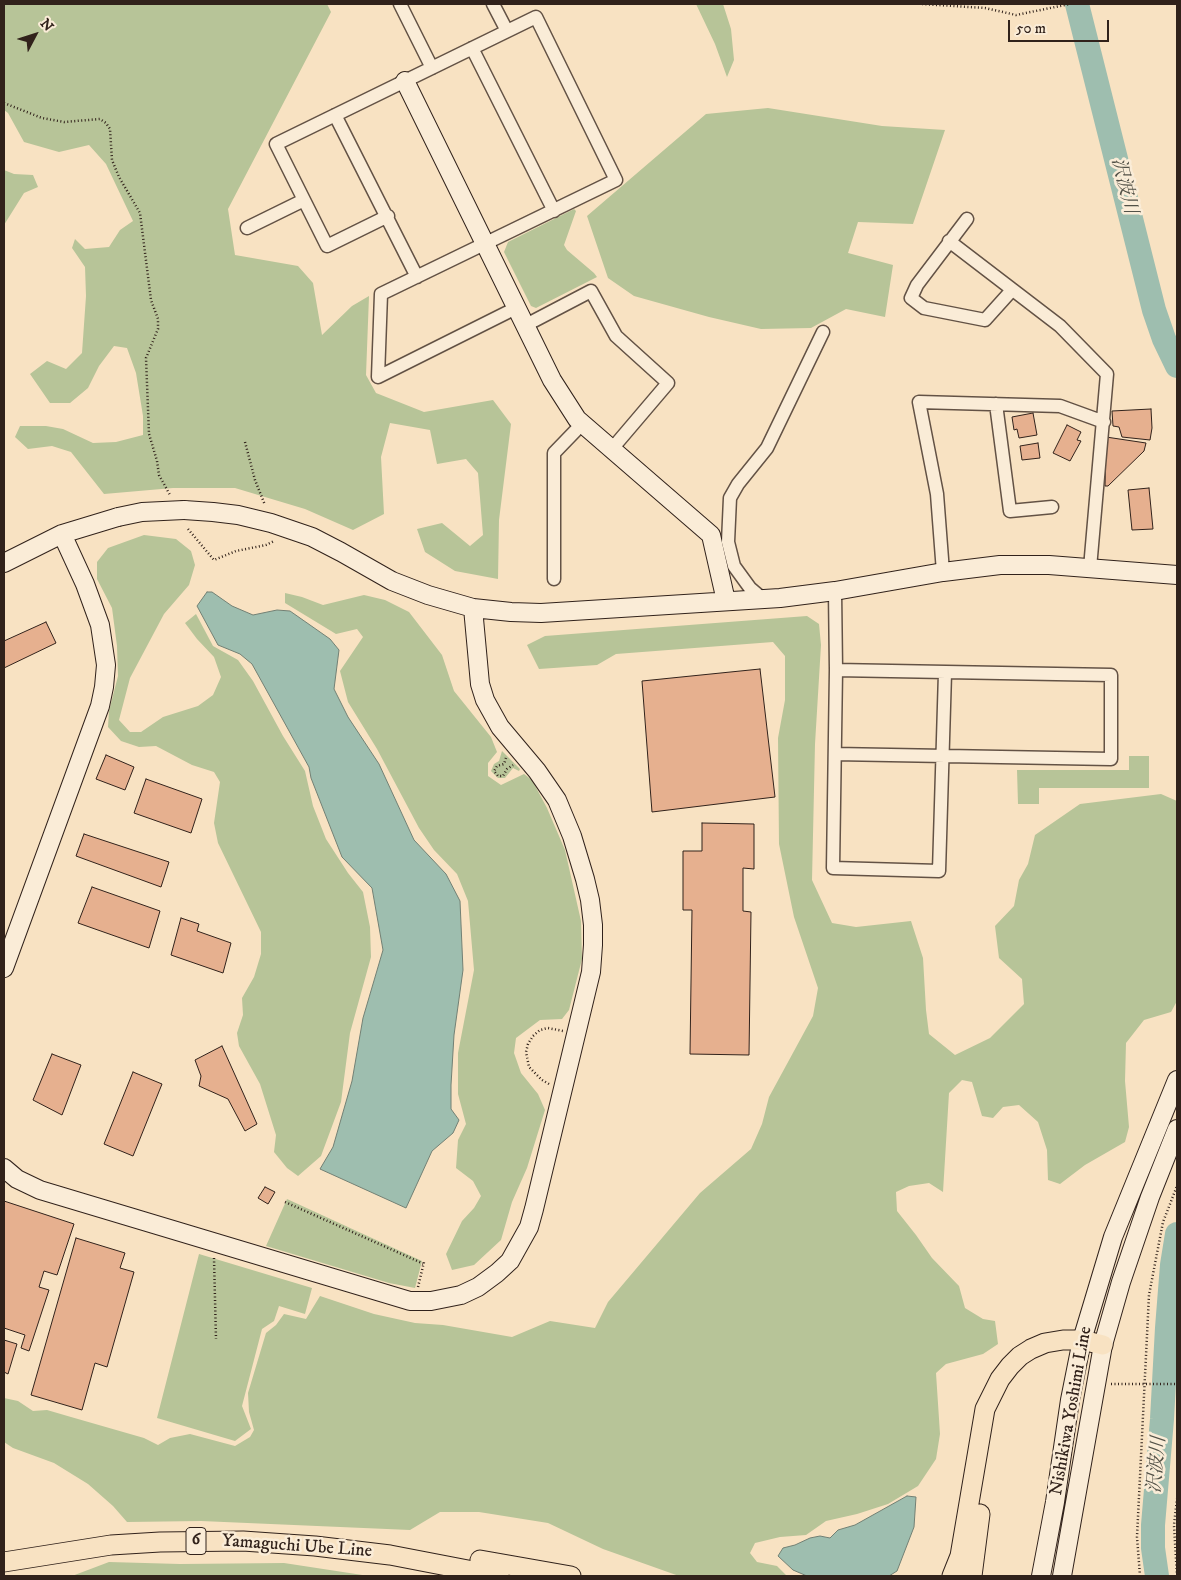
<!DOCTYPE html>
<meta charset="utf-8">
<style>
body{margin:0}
#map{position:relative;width:1181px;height:1580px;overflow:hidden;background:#f8e2c2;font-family:"IM FELL DW Pica",serif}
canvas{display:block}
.frame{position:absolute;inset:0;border:5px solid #31221b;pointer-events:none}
.north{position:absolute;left:10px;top:10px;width:50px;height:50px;-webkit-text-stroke:4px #faecd7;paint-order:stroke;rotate:50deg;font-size:14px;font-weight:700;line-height:20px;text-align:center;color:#31221b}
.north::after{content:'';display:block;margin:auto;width:18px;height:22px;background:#31221b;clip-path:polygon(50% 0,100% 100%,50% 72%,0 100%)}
.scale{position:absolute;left:1008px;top:20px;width:101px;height:22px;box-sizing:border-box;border:2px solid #31221b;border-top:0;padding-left:6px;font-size:15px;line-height:18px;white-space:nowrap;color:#31221b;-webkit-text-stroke:4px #faecd7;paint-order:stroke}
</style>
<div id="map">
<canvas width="1181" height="1580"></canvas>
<div class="frame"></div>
<div class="north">N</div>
<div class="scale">50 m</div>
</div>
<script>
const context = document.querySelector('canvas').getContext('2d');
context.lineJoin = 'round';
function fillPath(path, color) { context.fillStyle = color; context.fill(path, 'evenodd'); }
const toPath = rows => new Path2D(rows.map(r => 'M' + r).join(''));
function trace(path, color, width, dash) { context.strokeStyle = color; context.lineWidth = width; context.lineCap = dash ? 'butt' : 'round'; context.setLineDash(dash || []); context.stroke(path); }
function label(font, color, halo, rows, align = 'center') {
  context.font = font + ' "IM FELL DW Pica","Noto Serif JP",serif'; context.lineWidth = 5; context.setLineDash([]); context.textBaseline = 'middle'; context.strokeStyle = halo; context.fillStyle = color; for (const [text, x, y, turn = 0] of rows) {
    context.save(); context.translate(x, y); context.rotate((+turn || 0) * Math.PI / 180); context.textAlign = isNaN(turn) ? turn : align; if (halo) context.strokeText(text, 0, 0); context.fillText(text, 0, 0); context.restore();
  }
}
fillPath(toPath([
 [4,4,327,4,331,12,228,209,235,255,298,266,313,283,322,335,352,306,369,296,366,375,376,393,424,412,493,400,511,424,499,520,498,579,455,571,425,552,417,529,442,523,470,546,483,535,478,473,466,459,437,464,430,430,390,423,381,457,384,514,353,530,305,509,235,488,173,488,104,494,71,452,52,446,28,449,15,437,20,426,46,426,63,429,93,443,116,442,143,435,143,416,136,373,127,348,114,346,99,366,88,388,70,403,50,403,30,374,47,361,66,369,82,353,86,296,85,267,72,248,75,239,85,249,109,247,120,230,133,221,106,164,89,145,59,152,24,142,8,113,4,110],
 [696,4,723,4,731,29,734,60,727,77,715,44],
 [768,108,882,126,945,130,913,224,858,222,848,253,893,265,885,317,846,309,811,328,761,329,709,317,634,296,608,278,587,216,706,114],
 [4,170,14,174,33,175,38,187,24,193,4,225],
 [574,209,576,211,564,245,567,250,594,273,597,277,536,308,531,306,504,252,508,242],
 [144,535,176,539,191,551,195,565,189,585,164,614,130,678,119,720,130,732,141,732,163,717,198,706,213,695,221,677,214,657,197,639,185,623,196,614,213,646,238,660,253,681,283,736,305,771,313,806,326,839,348,873,363,892,370,927,371,957,350,1033,341,1102,321,1156,298,1176,287,1168,274,1152,276,1135,260,1084,239,1046,237,1033,243,1015,242,998,254,977,261,954,261,932,218,843,214,823,220,782,214,772,192,765,156,746,139,747,121,741,108,727,109,711,118,676,117,646,112,608,97,579,97,562,108,548],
 [285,593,302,597,323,605,364,595,385,600,409,612,442,655,454,691,491,737,497,752,488,763,488,776,501,785,524,774,532,780,547,808,565,850,581,921,582,959,569,1010,562,1019,540,1020,516,1038,514,1053,521,1073,538,1094,545,1110,527,1168,512,1202,501,1240,474,1265,452,1270,446,1254,462,1221,474,1208,481,1196,473,1181,456,1168,458,1140,466,1124,458,1094,458,1053,474,970,468,901,457,874,434,850,419,828,377,749,348,702,340,671,363,637,357,629,336,634,285,603],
 [807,616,819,624,821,645,815,744,812,880,832,923,856,927,911,921,923,958,926,1010,929,1034,955,1055,990,1038,1024,1004,1022,979,999,958,995,926,1014,906,1019,880,1028,864,1035,835,1080,804,1161,794,1177,801,1177,1001,1171,1012,1144,1020,1126,1043,1125,1081,1129,1127,1125,1142,1085,1165,1060,1184,1048,1180,1047,1150,1038,1122,1019,1105,1003,1107,993,1118,982,1116,972,1082,962,1080,949,1093,943,1192,929,1183,909,1186,896,1192,897,1211,916,1235,932,1258,959,1286,965,1308,983,1319,995,1321,998,1344,983,1354,946,1364,936,1373,940,1434,936,1459,918,1486,888,1504,857,1514,826,1521,806,1535,780,1537,755,1543,750,1553,757,1562,777,1566,787,1576,679,1576,603,1549,548,1523,479,1512,440,1512,410,1530,201,1521,127,1522,113,1506,88,1484,54,1463,13,1448,4,1442,4,1398,18,1401,33,1411,47,1410,71,1417,144,1438,158,1445,170,1438,190,1434,235,1446,250,1437,254,1430,249,1412,248,1393,266,1333,276,1325,284,1314,306,1319,320,1296,374,1314,415,1323,443,1325,512,1337,550,1321,595,1328,608,1302,700,1193,751,1149,762,1124,769,1097,813,1016,818,988,794,917,779,844,778,738,785,700,785,656,773,642,616,654,597,665,539,669,527,645,545,636],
 [502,751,520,769,519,771,513,768,505,778,498,778,491,771,494,764,499,761],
 [1129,756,1149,756,1149,788,1039,788,1039,804,1018,804,1017,770,1129,770],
 [287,1199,422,1261,415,1288,389,1283,266,1246],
 [199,1254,312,1288,305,1314,279,1306,274,1321,262,1329,242,1406,251,1429,235,1441,157,1418],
 [109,1562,180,1564,284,1563,369,1576,72,1576]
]), '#b7c498');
const water = toPath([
 [207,592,212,592,232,606,253,615,277,610,290,611,330,639,339,650,334,689,348,717,379,764,414,840,446,874,460,901,463,970,454,1035,451,1085,451,1109,459,1120,453,1133,432,1151,406,1208,320,1169,333,1147,352,1081,363,1018,383,950,372,888,342,857,311,778,309,767,252,664,240,654,218,645,197,606,207,592],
 [907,1496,916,1497,914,1527,897,1571,889,1576,807,1576,793,1570,778,1556,783,1548,795,1545,810,1538,820,1536,830,1538,838,1530,855,1525,907,1496]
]);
fillPath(water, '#9ebeaf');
trace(water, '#728074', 1);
trace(toPath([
 [1077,4,1154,310,1164,339,1177,366],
 [1157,1576,1153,1548,1153,1525,1162,1419,1167,1328,1172,1265,1177,1234]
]), '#9ebeaf', 24);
const building = toPath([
 [1151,409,1152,428,1150,440,1122,437,1119,427,1113,426,1112,411,1151,409],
 [1033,413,1037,435,1019,438,1017,429,1014,430,1012,417,1033,413],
 [1067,425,1081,432,1077,440,1081,441,1070,461,1053,453,1067,425],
 [1106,437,1146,443,1144,451,1108,486,1105,486,1106,437],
 [1038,443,1040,458,1022,460,1020,446,1038,443],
 [1149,488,1153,529,1132,530,1128,490,1149,488],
 [46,622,56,643,4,668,4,641,46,622],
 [760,669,775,797,652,812,642,681,760,669],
 [106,755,134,767,125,790,96,779,106,755],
 [146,779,202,799,191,833,134,813,146,779],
 [702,823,754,824,754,869,743,868,743,911,751,912,749,1055,690,1054,692,910,683,910,683,851,702,851,702,823],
 [84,834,169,862,161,887,76,856,84,834],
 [92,887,160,911,149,948,78,923,92,887],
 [181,918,199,924,197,931,231,943,223,973,171,955,181,918],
 [222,1046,257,1124,245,1131,228,1099,199,1086,201,1076,195,1060,222,1046],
 [52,1054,81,1065,62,1115,33,1100,52,1054],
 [133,1072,162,1084,133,1156,104,1144,133,1072],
 [265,1187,275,1192,268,1204,258,1198,265,1187],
 [4,1201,74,1224,57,1275,44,1271,39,1287,49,1290,29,1351,21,1348,25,1335,4,1328,4,1201],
 [76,1238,125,1253,120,1268,134,1272,107,1367,95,1363,82,1410,31,1395,76,1238],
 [4,1340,17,1344,8,1374,4,1372,4,1340]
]);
fillPath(building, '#e6b08f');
trace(building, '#31221b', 1);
const street = toPath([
 [400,4,432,68],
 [493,4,507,31],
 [472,48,554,211],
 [335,115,417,277],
 [388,216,327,246,276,144,536,17,616,180,381,294,378,377,518,307],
 [967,219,917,285,911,298,924,308,985,320,1012,290],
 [247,228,304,200],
 [949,241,1060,326,1107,374,1090,568],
 [526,325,591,291,616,336,668,383,611,450],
 [996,404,1010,511,1052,507],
 [943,572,937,494,919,402,1060,406,1104,422],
 [554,579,554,453,582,424],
 [835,591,836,670,833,868,939,871,945,673],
 [763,599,750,588,734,566,728,542,730,498,738,484,767,448,823,332],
 [835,754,1111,759,1111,675,836,670]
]);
const secondary = toPath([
 [405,81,552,380,577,419,711,535,726,601],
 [184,510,213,512,238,515,271,523,312,537,341,552,392,581,428,595,473,608,511,612,541,613,780,598,835,591,943,572,1000,565,1049,565,1177,575],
 [4,563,62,534,118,517],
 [4,968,100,706,104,687,106,665,100,625,85,584,62,534],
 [4,1168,17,1179,40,1190,410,1301,431,1301,461,1295,478,1287,497,1273,510,1261,529,1227,534,1209,591,972,593,945,593,925,590,900,585,879,572,836,557,800,537,771,500,727,485,700,480,684,473,608],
 [1041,1576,1055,1502,1070,1400,1082,1340,1113,1237,1177,1080],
 [1062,1576,1103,1345,1121,1282,1150,1197,1177,1129]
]);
const primary = toPath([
 [480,1560,571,1576],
 [4,1562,111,1545,160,1542,243,1541,315,1546,390,1555,499,1576],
 [952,1576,960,1556,985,1409,1000,1379,1010,1366,1020,1356,1031,1349,1045,1343,1063,1340,1082,1340,1103,1345],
 [972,1576,980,1514]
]);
trace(street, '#635245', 15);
trace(secondary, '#31221b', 20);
trace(primary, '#31221b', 21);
trace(toPath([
 [922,4,985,8,1016,15,1070,4],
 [4,103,42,118,64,122,100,119,106,123,110,129,112,160,119,177,140,213,151,300,158,319,158,329,146,358,149,434,157,461,159,475,170,495],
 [245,442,255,480,265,505],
 [188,529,214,560,236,551,266,545,274,541],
 [506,758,504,764,497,766,494,771,498,776,503,776,507,769,513,765],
 [549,1084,542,1080,529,1067,526,1052,528,1044,533,1036,540,1030,548,1028,563,1031],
 [285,1202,424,1264],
 [214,1258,216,1339],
 [418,1287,424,1262],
 [1111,1384,1177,1384],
 [1140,1576,1137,1537,1149,1295,1163,1222,1177,1186],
 [1177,1576,1174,1525,1177,1499]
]), '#31221b', 2.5, [1, 2.5]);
trace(street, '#faecd7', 12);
trace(secondary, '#faecd7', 18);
trace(primary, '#f8e2c2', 19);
const secondaryBridge = toPath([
 [118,517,142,512,184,510]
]);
trace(secondaryBridge, '#31221b', 20, []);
trace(secondaryBridge, '#faecd7', 18);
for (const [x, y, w] of [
 [196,1541,20]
]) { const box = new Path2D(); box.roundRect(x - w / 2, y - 13.5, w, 27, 4); context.fillStyle = '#faecd7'; context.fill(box); trace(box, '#31221b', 1); }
label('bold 16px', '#31221b', null, [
 ["6",196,1541]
]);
label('18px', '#31221b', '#faecd7', [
 ["Nishikiwa Yoshimi Line",1072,1411,-80],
 ["Yamaguchi Ube Line",297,1547,4]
]);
label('italic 19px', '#525147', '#faecd7', [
 ["沢波川",1123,186,76],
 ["沢波川",1158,1465,-85]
]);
</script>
